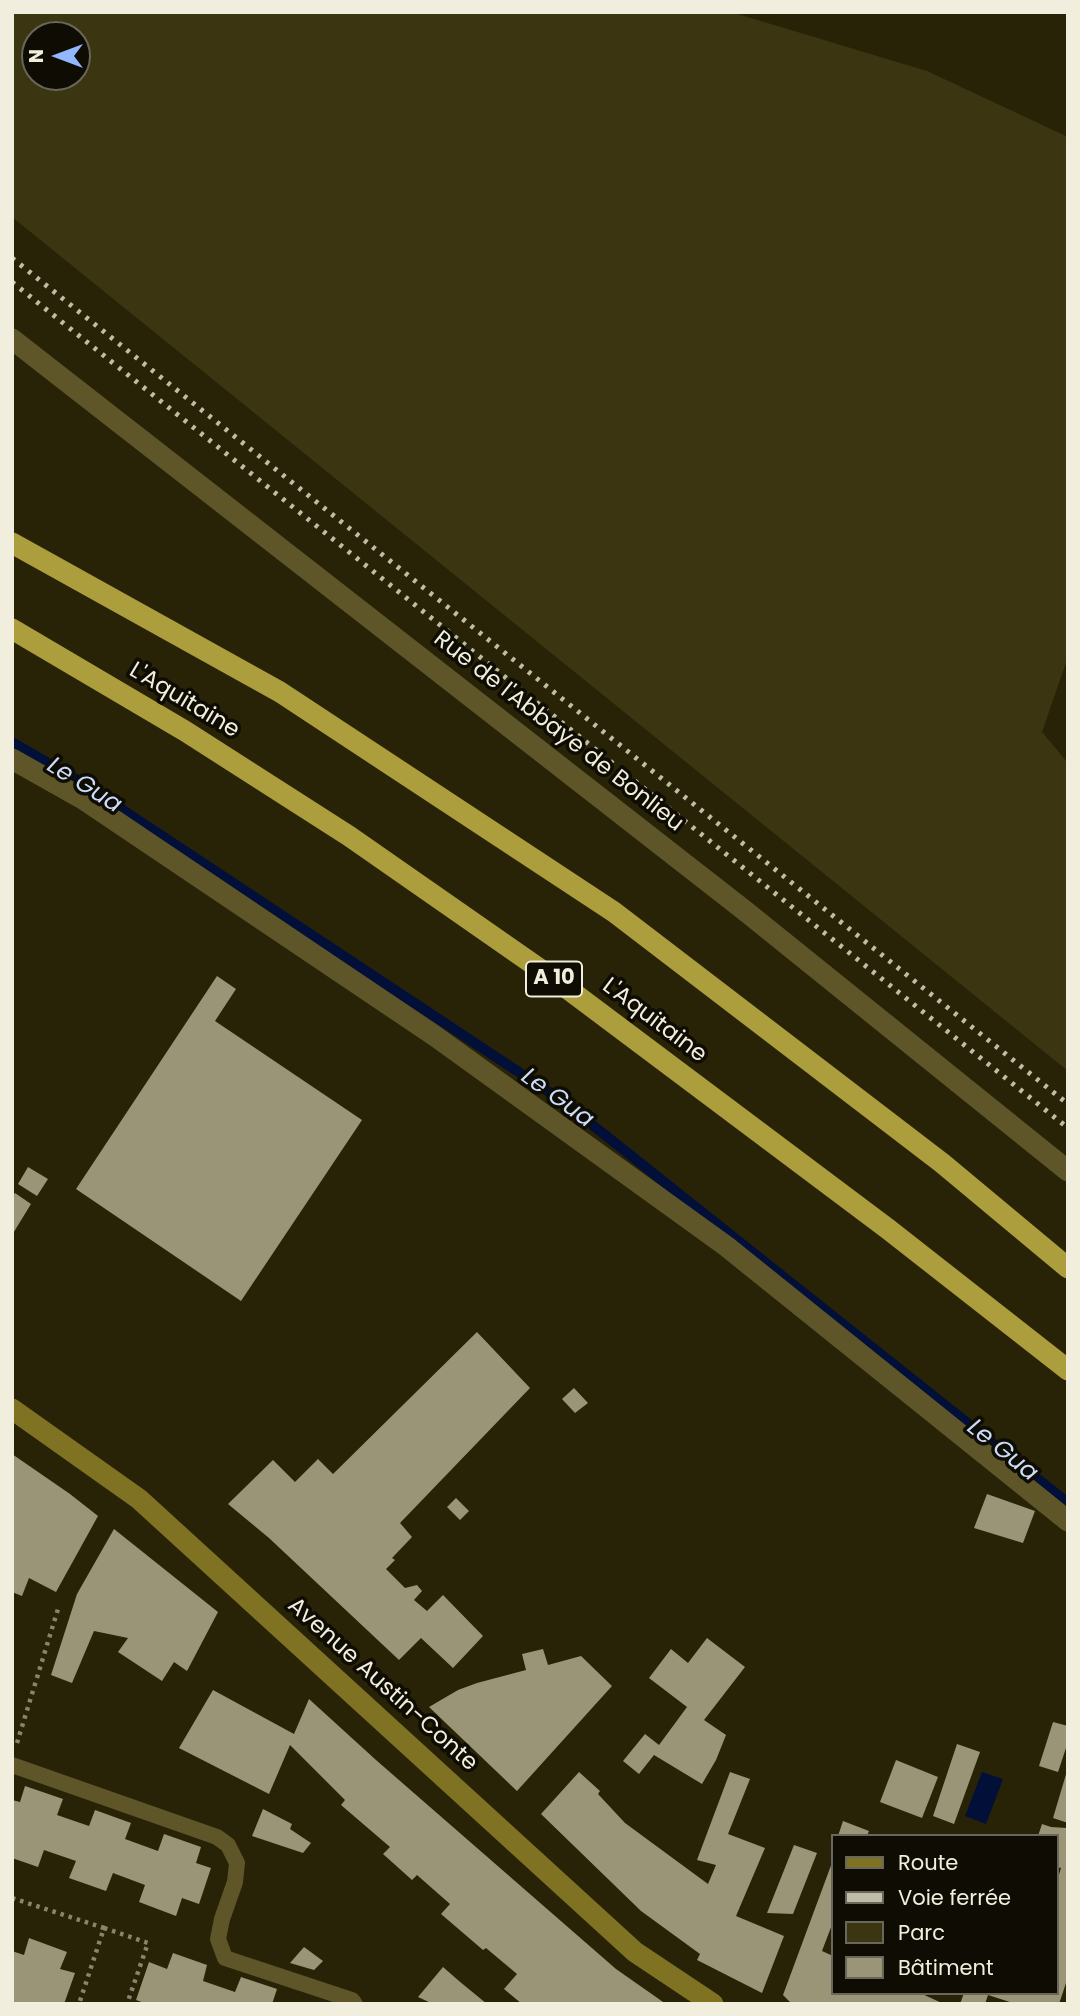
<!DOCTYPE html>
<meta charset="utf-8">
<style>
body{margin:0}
#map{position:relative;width:1080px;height:2016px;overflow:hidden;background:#282306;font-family:Poppins,sans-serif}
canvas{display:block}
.frame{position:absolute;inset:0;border:14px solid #f1eede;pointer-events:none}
.legend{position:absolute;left:831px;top:1834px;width:228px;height:161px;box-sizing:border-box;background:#0e0c03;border:2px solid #69665b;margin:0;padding:9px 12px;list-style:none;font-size:21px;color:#f1eede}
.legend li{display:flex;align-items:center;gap:14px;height:35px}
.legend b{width:35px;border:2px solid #69665b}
.north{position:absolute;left:21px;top:21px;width:70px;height:70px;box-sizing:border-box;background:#0e0c03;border:2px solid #69665b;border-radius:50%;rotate:270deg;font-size:19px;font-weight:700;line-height:28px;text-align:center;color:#f1eede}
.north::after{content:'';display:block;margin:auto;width:24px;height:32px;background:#92b7fd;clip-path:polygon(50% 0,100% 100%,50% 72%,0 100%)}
</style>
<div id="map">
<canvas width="1080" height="2016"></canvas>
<div class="frame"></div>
<ul class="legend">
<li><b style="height:9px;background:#7f7323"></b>Route</li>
<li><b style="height:9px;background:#bfbca8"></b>Voie ferrée</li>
<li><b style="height:19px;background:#3b3511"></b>Parc</li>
<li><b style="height:19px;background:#9a9576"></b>Bâtiment</li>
</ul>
<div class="north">N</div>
</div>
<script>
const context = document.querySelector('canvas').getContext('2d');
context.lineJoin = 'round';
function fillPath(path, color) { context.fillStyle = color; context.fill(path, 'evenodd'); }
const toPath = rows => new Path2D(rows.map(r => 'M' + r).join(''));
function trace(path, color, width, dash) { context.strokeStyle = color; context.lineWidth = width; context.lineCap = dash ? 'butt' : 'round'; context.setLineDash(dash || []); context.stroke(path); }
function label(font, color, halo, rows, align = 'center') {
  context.font = font + ' Poppins,sans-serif'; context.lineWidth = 7; context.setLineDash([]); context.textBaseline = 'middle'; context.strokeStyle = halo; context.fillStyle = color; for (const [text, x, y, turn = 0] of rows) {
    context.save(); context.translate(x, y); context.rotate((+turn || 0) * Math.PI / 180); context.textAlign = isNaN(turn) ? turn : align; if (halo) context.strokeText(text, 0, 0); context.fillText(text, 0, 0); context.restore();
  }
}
fillPath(toPath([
 [12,12,731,12,927,71,1068,137,1068,657,1042,732,1068,763,1068,1071,12,217],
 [35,35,77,35,77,77,35,77]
]), '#3b3511');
fillPath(toPath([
 [982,1772,1003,1779,986,1824,965,1816]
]), '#010f39');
trace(toPath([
 [12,742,76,779,561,1100,1068,1503]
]), '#010f39', 10);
fillPath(toPath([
 [217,976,236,989,215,1021,362,1120,241,1301,76,1189],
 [28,1167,48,1179,37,1196,18,1184],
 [15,1193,31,1204,12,1235,12,1197],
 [477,1332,530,1388,400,1523,412,1537,392,1558,395,1560,386,1569,405,1588,417,1585,422,1591,414,1600,427,1611,443,1595,483,1636,453,1668,421,1638,399,1660,269,1538,228,1504,273,1460,295,1482,318,1459,333,1474],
 [574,1388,588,1403,575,1413,562,1399],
 [12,1454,70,1494,98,1516,56,1592,29,1578,22,1596,12,1592],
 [987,1494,1035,1511,1023,1543,974,1528],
 [456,1498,469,1511,460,1520,447,1507],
 [114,1529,218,1612,187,1671,174,1662,162,1681,118,1652,128,1638,94,1631,72,1683,51,1675,77,1594],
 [707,1638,745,1667,704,1720,726,1735,716,1760,702,1784,654,1755,639,1774,623,1761,645,1734,659,1745,687,1707,649,1678,671,1649,688,1663],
 [543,1649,548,1665,581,1656,612,1686,517,1791,429,1707,458,1690,477,1683,526,1670,522,1654],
 [213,1690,294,1734,309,1699,376,1760,616,1969,666,2004,522,2004,504,1989,517,1974,486,1948,483,1950,441,1914,450,1904,417,1875,412,1880,383,1854,390,1847,341,1805,345,1800,290,1745,269,1794,179,1748],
 [1053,1722,1068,1726,1068,1742,1058,1772,1039,1766],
 [957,1744,980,1752,954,1824,933,1816],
 [896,1760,938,1777,922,1818,880,1802],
 [1067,1771,1068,1771,1068,1823,1053,1818],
 [579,1772,600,1791,598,1794,625,1823,708,1884,716,1865,697,1860,730,1772,750,1779,728,1834,765,1848,736,1916,784,1936,762,1993,697,1960,700,1954,641,1911,541,1814],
 [25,1786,63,1799,57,1815,89,1826,95,1810,131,1823,125,1839,158,1851,164,1834,201,1847,196,1863,211,1868,199,1904,182,1898,176,1916,139,1902,145,1885,113,1873,106,1891,69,1878,76,1861,44,1850,38,1867,12,1858,12,1800,20,1802],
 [263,1809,292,1824,290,1829,311,1843,303,1853,252,1836],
 [843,1821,869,1831,867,1836,838,1836],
 [1042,1824,1051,1827,1067,1828,1068,1831,1068,1977,1059,2004,1016,2004,988,1995,985,2004,960,2004,964,1993,1057,1993,1057,1881,1061,1868,1057,1867,1057,1836,1038,1836],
 [794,1845,817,1853,793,1914,767,1913],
 [833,1860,833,1922,822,1951,833,1956,833,1993,920,1993,944,2004,792,2004,783,1995],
 [29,1938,67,1952,60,1969,75,1973,64,2004,12,2004,12,1951,24,1955],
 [304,1947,323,1961,314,1970,290,1963],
 [173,1953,207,1965,203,1981,235,1992,241,1977,277,1989,272,2004,147,2004,136,2000,149,1962,167,1969],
 [443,1967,459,1981,487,2004,433,2004,418,1997]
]), '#9a9576');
trace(toPath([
 [17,1743,58,1609],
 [12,1898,104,1928,79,2004],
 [104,1928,148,1943,127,2004]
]), '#88846d', 4.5, [3.5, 5]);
trace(toPath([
 [12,1765,217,1837,228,1845,237,1863,235,1882,222,1919,218,1939,225,1958,352,2000,355,2004]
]), '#5e5629', 16);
trace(toPath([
 [12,339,744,910,1068,1171],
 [12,759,83,799,435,1036,726,1246,1068,1521]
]), '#5e5629', 21);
trace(toPath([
 [12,1409,139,1499,635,1952,713,2004]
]), '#7f7323', 21);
trace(toPath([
 [12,543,280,692,614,912,942,1163,1068,1268],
 [12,629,185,731,349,836,560,983,888,1229,1068,1370]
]), '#ac9d3d', 21);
trace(toPath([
 [12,258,1068,1104],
 [12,282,1068,1128]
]), '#bfbca8', 5, [3.5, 7]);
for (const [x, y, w] of [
 [554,979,56]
]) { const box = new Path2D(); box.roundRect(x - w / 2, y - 17.5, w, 35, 5); context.fillStyle = '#0e0c03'; context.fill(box); trace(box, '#f1eede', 2); }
label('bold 21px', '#f1eede', null, [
 ["A 10",554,979]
]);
label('23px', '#f1eede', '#0e0c03', [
 ["L'Aquitaine",184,701,31],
 ["Rue de l'Abbaye de Bonlieu",558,732,38],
 ["L'Aquitaine",654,1021,37],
 ["Avenue Austin-Conte",382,1685,42]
]);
label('italic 24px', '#ccddfc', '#0e0c03', [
 ["Le Gua",84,786,32],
 ["Le Gua",557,1099,36],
 ["Le Gua",1002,1451,39]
]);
</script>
